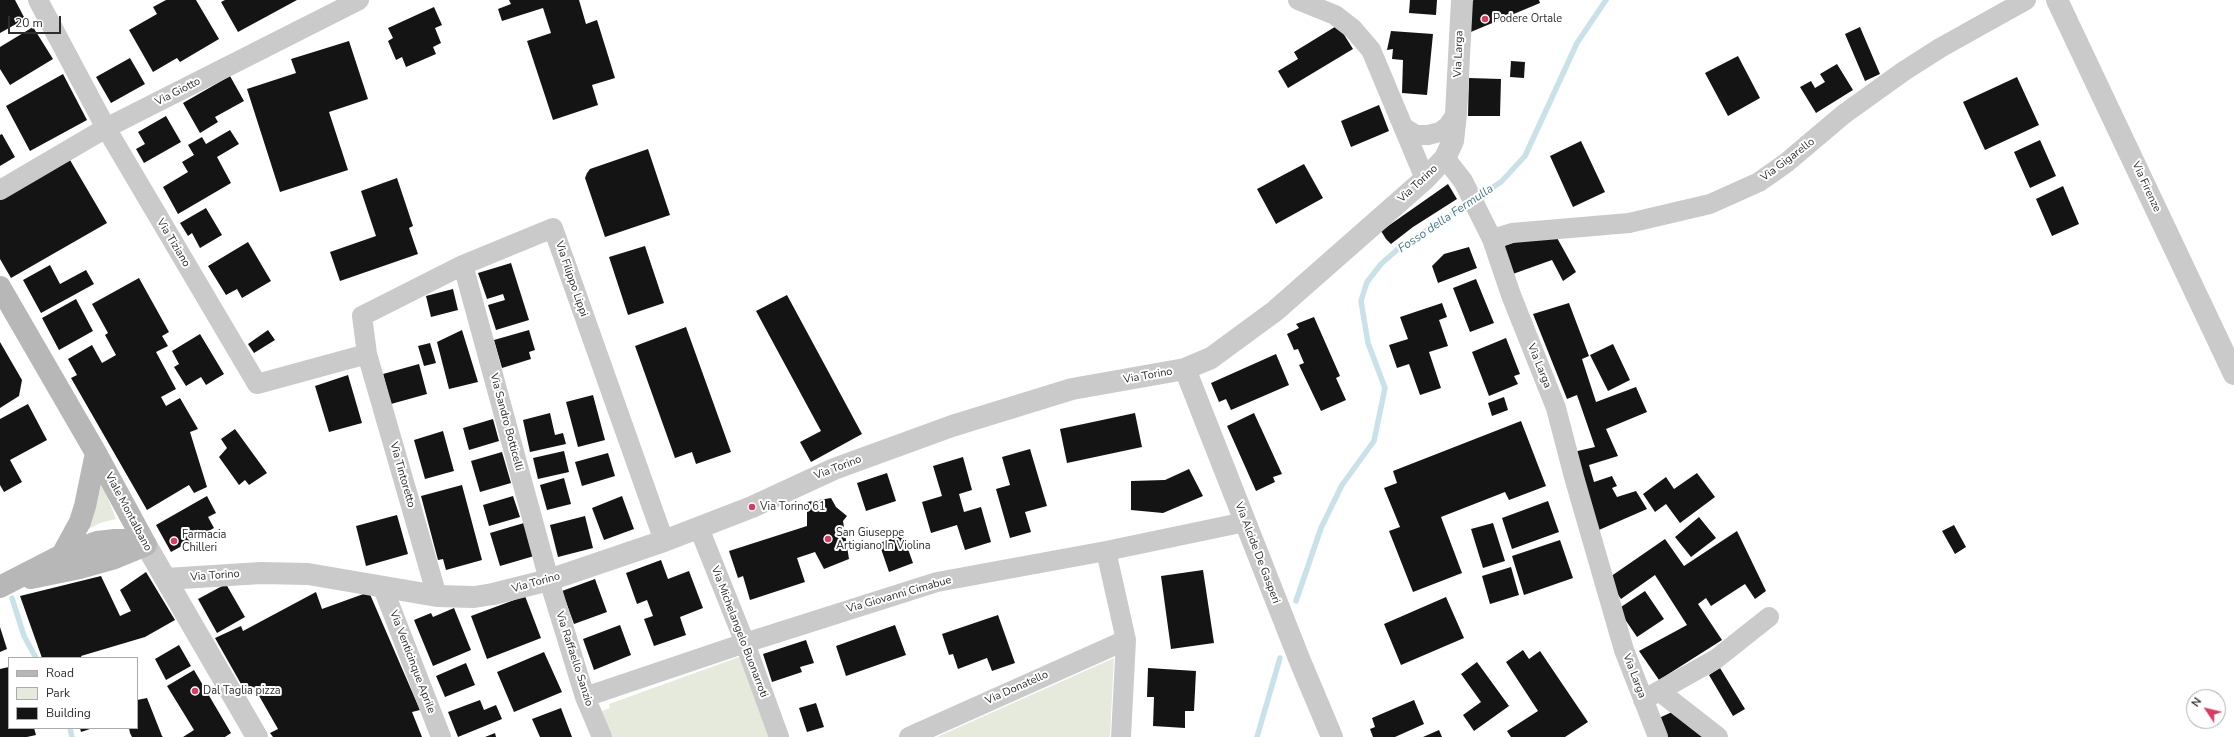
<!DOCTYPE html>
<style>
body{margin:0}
#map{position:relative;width:2234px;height:737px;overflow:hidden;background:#fff;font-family:"Nunito Sans",sans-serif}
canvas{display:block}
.legend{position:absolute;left:8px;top:657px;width:130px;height:72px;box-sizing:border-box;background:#fff;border:1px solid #ababab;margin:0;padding:5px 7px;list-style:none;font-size:12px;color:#2d2d2d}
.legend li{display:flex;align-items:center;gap:8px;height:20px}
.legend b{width:20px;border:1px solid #ababab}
.north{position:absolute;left:2186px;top:689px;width:40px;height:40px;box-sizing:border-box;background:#fff;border:1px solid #ababab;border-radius:50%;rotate:305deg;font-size:11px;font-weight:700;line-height:16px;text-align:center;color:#2d2d2d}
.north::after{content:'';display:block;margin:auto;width:14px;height:18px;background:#d93b63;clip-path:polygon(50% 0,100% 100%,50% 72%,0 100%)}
.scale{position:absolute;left:8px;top:16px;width:53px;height:18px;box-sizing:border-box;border:2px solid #2d2d2d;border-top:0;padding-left:5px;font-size:12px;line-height:14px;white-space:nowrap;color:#2d2d2d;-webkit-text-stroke:3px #fff;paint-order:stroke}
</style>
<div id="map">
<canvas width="2234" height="737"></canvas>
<ul class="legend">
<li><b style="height:5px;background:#b7b7b7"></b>Road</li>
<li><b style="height:11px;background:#e6eadc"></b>Park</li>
<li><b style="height:11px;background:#141414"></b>Building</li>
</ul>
<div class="north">N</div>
<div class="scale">20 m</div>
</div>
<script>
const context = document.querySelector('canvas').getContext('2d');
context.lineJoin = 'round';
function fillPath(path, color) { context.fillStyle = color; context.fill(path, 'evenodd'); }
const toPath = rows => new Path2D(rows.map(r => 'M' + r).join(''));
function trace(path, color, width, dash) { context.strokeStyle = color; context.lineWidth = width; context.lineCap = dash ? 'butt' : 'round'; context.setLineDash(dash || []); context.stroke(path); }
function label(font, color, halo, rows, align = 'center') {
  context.font = font + ' "Nunito Sans",sans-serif'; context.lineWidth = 4; context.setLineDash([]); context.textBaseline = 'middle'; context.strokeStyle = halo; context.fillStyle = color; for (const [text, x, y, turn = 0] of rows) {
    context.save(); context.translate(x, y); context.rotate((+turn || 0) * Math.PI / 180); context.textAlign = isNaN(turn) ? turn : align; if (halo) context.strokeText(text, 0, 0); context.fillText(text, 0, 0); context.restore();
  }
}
fillPath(toPath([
 [101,480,116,519,100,523,85,531],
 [742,656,773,737,612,737,602,711,610,708,609,704],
 [1114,658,1110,737,937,737]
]), '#e6eadc');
trace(toPath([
 [12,598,24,636,36,658],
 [1296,601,1321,528,1342,485,1374,441,1385,388,1368,343,1361,301,1367,282,1381,264,1398,249,1501,182,1525,156,1577,43,1606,0],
 [70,728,72,737],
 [1257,737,1280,658]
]), '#c9e2e9', 5.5);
fillPath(toPath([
 [0,0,15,0,25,19,0,33],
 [166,0,196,0,219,39,180,62,177,58,153,72,129,30,157,14,153,7],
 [225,0,297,0,238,32,221,2],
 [509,0,579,0,586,24,597,20,615,78,592,85,598,105,553,120,527,41,551,33,543,8,502,21,498,9,511,4],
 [1410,0,1437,0,1436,15,1409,13],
 [1474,0,1539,0,1540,3,1466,34,1466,3],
 [434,7,442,25,435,28,441,43,433,47,436,54,406,67,402,57,396,60,388,41,393,38,388,28],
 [1338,25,1353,49,1288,88,1278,71,1298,59,1294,52],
 [33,27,53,59,10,85,0,69,0,47],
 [1860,27,1880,74,1865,81,1845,34],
 [1391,31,1433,34,1427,95,1402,93,1403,60,1392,59,1393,49,1387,50],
 [349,41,368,99,329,112,348,170,280,192,247,89,296,73,291,59],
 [1738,56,1760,98,1728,116,1705,73],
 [130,58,145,84,111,103,96,77],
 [1511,61,1525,62,1524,78,1510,77],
 [1837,64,1853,90,1816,113,1800,87,1811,81,1815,88,1825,82,1820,74],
 [63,74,87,120,30,151,6,106],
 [230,76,244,101,215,117,218,122,200,133,183,103],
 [2017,77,2039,125,1985,150,1963,102],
 [1469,78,1501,79,1500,116,1468,116],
 [1379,105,1389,131,1351,147,1341,121],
 [166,116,181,142,144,163,136,149,145,144,138,132],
 [230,130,239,144,217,157,231,183,178,214,163,187,188,172,182,162,194,155,188,145,202,137,206,144],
 [2,134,15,157,0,166,0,135],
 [2040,140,2056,176,2030,188,2014,152],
 [1581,141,1605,192,1573,207,1550,156],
 [648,149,670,215,605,237,585,178,587,173,590,169],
 [70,160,107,223,11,278,0,259,0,200],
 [1304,164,1323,198,1276,224,1257,189],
 [397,178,413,226,409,228,418,254,340,281,330,252,376,236,361,191],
 [1448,184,1457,199,1413,227,1391,244,1386,239,1381,231],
 [2063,186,2079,224,2052,236,2036,199],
 [206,208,222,235,200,248,192,233,188,236,180,223],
 [1556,236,1576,272,1563,281,1552,260,1510,275,1496,249,1527,238],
 [248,242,271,281,242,298,237,289,226,295,208,266],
 [645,246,664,303,628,315,609,257],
 [1469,247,1477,268,1438,283,1432,266,1444,254],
 [511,263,529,320,496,330,488,305,505,300,503,294,487,299,478,273],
 [50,265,60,284,86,270,94,284,41,313,23,280],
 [139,278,169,332,162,336,168,346,156,352,176,389,161,397,166,406,180,398,198,429,190,432,207,487,194,493,189,485,147,510,71,378,77,375,68,359,92,345,102,363,116,355,105,335,108,333,92,304],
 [1476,279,1494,323,1470,332,1453,288],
 [453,289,458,310,431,317,426,296],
 [787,295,862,434,811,462,800,442,821,431,756,311],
 [76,299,93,331,59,350,42,318],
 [1442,303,1447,317,1439,320,1448,346,1429,352,1441,388,1420,395,1409,364,1397,368,1389,345,1408,339,1400,317],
 [1569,303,1589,356,1582,359,1596,402,1636,387,1647,412,1606,429,1618,456,1589,465,1594,482,1612,476,1617,486,1612,488,1617,497,1636,491,1647,509,1592,533,1569,453,1595,447,1577,395,1567,399,1533,314],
 [1314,317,1340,376,1336,378,1346,400,1321,411,1299,365,1304,363,1298,349,1294,350,1287,334,1299,328,1296,324],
 [686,327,731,452,696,464,692,452,675,458,635,346],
 [268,330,275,340,254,353,248,344],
 [462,330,478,382,449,389,437,342],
 [529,330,535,350,529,352,531,359,502,368,494,340],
 [200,334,224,374,206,385,201,377,186,386,174,367,179,364,172,351],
 [1506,338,1520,374,1514,376,1518,384,1489,396,1472,352],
 [0,342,22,380,19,396,0,408],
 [430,343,436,363,424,366,418,346],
 [1613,344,1630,380,1608,391,1590,355],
 [1276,354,1289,385,1231,410,1226,399,1219,402,1211,383],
 [419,364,427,394,391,404,383,374],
 [348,375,362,423,329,432,315,386],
 [593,395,605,440,578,447,566,402],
 [1504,397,1508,410,1492,416,1488,403],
 [28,404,47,440,10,460,22,482,4,492,0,485,0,419],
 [550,413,555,435,563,433,566,444,530,452,523,420],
 [1135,413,1142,447,1067,463,1060,429],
 [1254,413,1282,474,1273,477,1275,482,1256,491,1227,426],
 [493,419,499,441,469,450,463,428],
 [1521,421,1546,486,1509,500,1505,492,1441,517,1462,573,1413,592,1389,531,1400,527,1384,488,1397,483,1393,471],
 [235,429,267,473,249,485,245,480,239,485,219,457,227,448,221,439],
 [443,431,454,471,425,479,414,440],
 [1030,449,1047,506,1025,512,1031,532,1010,538,996,489,1010,485,1002,457],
 [564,451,569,472,538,479,533,458],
 [502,452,511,483,480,492,471,461],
 [608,453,615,476,582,486,575,462],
 [963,457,972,490,959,494,964,512,981,507,991,542,965,550,957,525,931,533,922,502,942,496,933,466],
 [1189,469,1203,496,1163,513,1131,510,1131,481,1165,480],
 [887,473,896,501,866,511,857,483],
 [1697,473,1715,497,1680,523,1666,504,1655,512,1643,494,1666,477,1674,489],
 [564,478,571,504,547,510,540,485],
 [462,485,482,560,446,570,443,559,438,560,421,496],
 [207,496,216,513,208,517,214,528,171,552,156,525],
 [513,496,520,517,489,526,483,505],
 [622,496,634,529,604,540,592,508],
 [831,498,836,507,847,516,843,521,849,559,824,569,815,552,797,558,805,582,750,600,743,576,738,578,729,551,807,526,807,502],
 [1548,501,1559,532,1512,549,1502,518],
 [397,515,408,554,366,566,356,526],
 [585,516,593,548,558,557,550,525],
 [1699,517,1716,538,1691,557,1675,537],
 [524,523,534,556,500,566,490,533],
 [1493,523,1505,561,1483,568,1471,529],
 [1954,525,1966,547,1955,554,1942,531],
 [1737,531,1766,591,1755,599,1745,584,1711,606,1706,598,1698,604,1722,640,1659,680,1639,651,1687,625,1655,575,1621,599,1607,579,1665,539,1684,566],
 [903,535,913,563,889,572,879,543],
 [1560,540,1573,578,1524,595,1512,556],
 [661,560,668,579,689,571,703,608,680,617,686,635,654,646,644,619,653,616,647,600,637,604,626,573],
 [1511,567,1519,595,1490,604,1482,576],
 [1203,570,1214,643,1171,649,1161,576],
 [146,572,175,620,145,637,81,656,82,658,42,658,20,596,101,576,120,616,131,611,120,590],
 [595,579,607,612,574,624,562,591],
 [226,584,245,617,217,633,198,599],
 [1645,591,1664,619,1637,637,1618,609],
 [316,592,322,609,369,592,420,710,412,712,422,737,273,737,270,733,278,729,254,687,245,691,215,638,241,626,243,631],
 [525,596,541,638,487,659,471,616],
 [1446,597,1464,638,1401,665,1384,624],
 [454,608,471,650,433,666,414,620,431,613,433,617],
 [998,615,1015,663,992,671,987,658,958,669,953,654,949,655,942,634],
 [620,625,631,655,594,670,583,639],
 [895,625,906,655,846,676,836,646],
 [0,627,7,649,0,652],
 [806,640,814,663,800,667,802,672,772,682,763,654],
 [179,645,191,666,166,680,155,659],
 [1523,650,1529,659,1540,651,1588,722,1565,737,1511,737,1507,731,1538,711,1506,662],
 [544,652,562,692,514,712,497,672],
 [1477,662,1509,706,1474,731,1463,715,1481,702,1461,674],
 [466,663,475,685,445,697,436,676],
 [9,667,9,728,34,728,36,735,27,737,0,737,0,669],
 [1148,668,1196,671,1194,711,1185,711,1185,728,1153,726,1154,697,1147,697],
 [1720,668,1745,709,1733,716,1709,675],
 [194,670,231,733,225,737,183,737,194,730,167,686],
 [147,698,162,736,163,737,132,737,130,733,129,728,137,728,137,700],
 [480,700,484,710,496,705,502,719,458,737,448,712],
 [1414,700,1424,724,1395,737,1373,737,1370,729,1375,727,1372,718],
 [816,703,824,727,807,732,799,708],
 [561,708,572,737,540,737,532,719],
 [1672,712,1703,737,1665,737,1659,718],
 [80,728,93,728,81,732],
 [1439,730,1442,737,1423,737],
 [495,733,496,737,485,737]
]), '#141414');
trace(toPath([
 [38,0,106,128,257,384,367,354],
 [1298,0,1335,15,1353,29,1371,50,1425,179],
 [1403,127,1416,135,1428,135,1440,132,1448,126,1456,114],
 [1445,158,1463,181,1492,239,1511,295,1556,408,1574,477,1624,650,1658,737],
 [0,190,106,128,359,0],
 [1492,239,1512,233,1629,223,1710,204,1759,182,1786,163,1844,114,1904,71,1940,48,2026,0],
 [463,265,549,580,585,697,602,737],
 [699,528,745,643,779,737],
 [1106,551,1126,640,1121,737],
 [383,588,441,737],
 [437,596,367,354,362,316,463,265,553,228,664,541],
 [1659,691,1718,737],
 [585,697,745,643,937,582,1106,551,1245,522],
 [1643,700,1716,659,1769,617],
 [909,737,1126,640]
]), '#cacaca', 20);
trace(toPath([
 [2057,0,2234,374],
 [1185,369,1300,661,1332,737],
 [146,545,257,737],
 [166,579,261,573,308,574,437,596,474,597,493,594,549,580,664,541,752,507,834,469,952,426,1072,389,1185,369,1211,358,1275,311,1425,179,1445,158,1453,141,1456,114,1462,0]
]), '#cacaca', 22);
trace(toPath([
 [0,287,96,453,146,545],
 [62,555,97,542,115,540,129,540,146,545],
 [31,578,80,568,112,559,146,545],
 [0,587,62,555,80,522,85,506,96,453]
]), '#b7b7b7', 22);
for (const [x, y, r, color] of [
 [1485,19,4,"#d93b63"],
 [752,507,4,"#d93b63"],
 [828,539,4,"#d93b63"],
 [174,541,4,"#d93b63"],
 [195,691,4,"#d93b63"]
]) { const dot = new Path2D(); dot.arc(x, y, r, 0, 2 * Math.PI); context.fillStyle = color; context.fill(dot); trace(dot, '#fff', 1.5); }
label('11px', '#2d2d2d', '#fff', [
 ["Podere Ortale",1493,19],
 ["Via Torino 61",760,507],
 ["San Giuseppe",836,533],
 ["Artigiano In Violina",836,546],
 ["Farmacia",182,535],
 ["Chilleri",182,548],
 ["Dal Taglia pizza",203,691]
], 'left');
label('11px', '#2d2d2d', '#fff', [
 ["Via Larga",1459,54,-88],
 ["Via Giotto",178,92,-27],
 ["Via Gigarello",1788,160,-37],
 ["Via Torino",1418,184,-43],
 ["Via Firenze",2146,187,65],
 ["Via Tiziano",173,243,59],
 ["Via Filippo Lippi",571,279,71],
 ["Via Larga",1539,366,68],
 ["Via Torino",1148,376,-10],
 ["Via Sandro Botticelli",506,422,75],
 ["Via Torino",838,468,-21],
 ["Via Tintoretto",402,475,74],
 ["Viale Montalbano",128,512,62],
 ["Via Alcide De Gasperi",1257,553,69],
 ["Via Torino",215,576,-4],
 ["Via Torino",536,583,-16],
 ["Via Giovanni Cimabue",899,595,-16],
 ["Via Michelangelo Buonarroti",739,632,69],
 ["Via Raffaello Sanzio",574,659,72],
 ["Via Venticinque Aprile",412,662,69],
 ["Via Larga",1634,676,69],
 ["Via Donatello",1017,688,-24]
]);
label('italic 12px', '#417b89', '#fff', [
 ["Fosso della Fermulla",1446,219,-34]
]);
</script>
